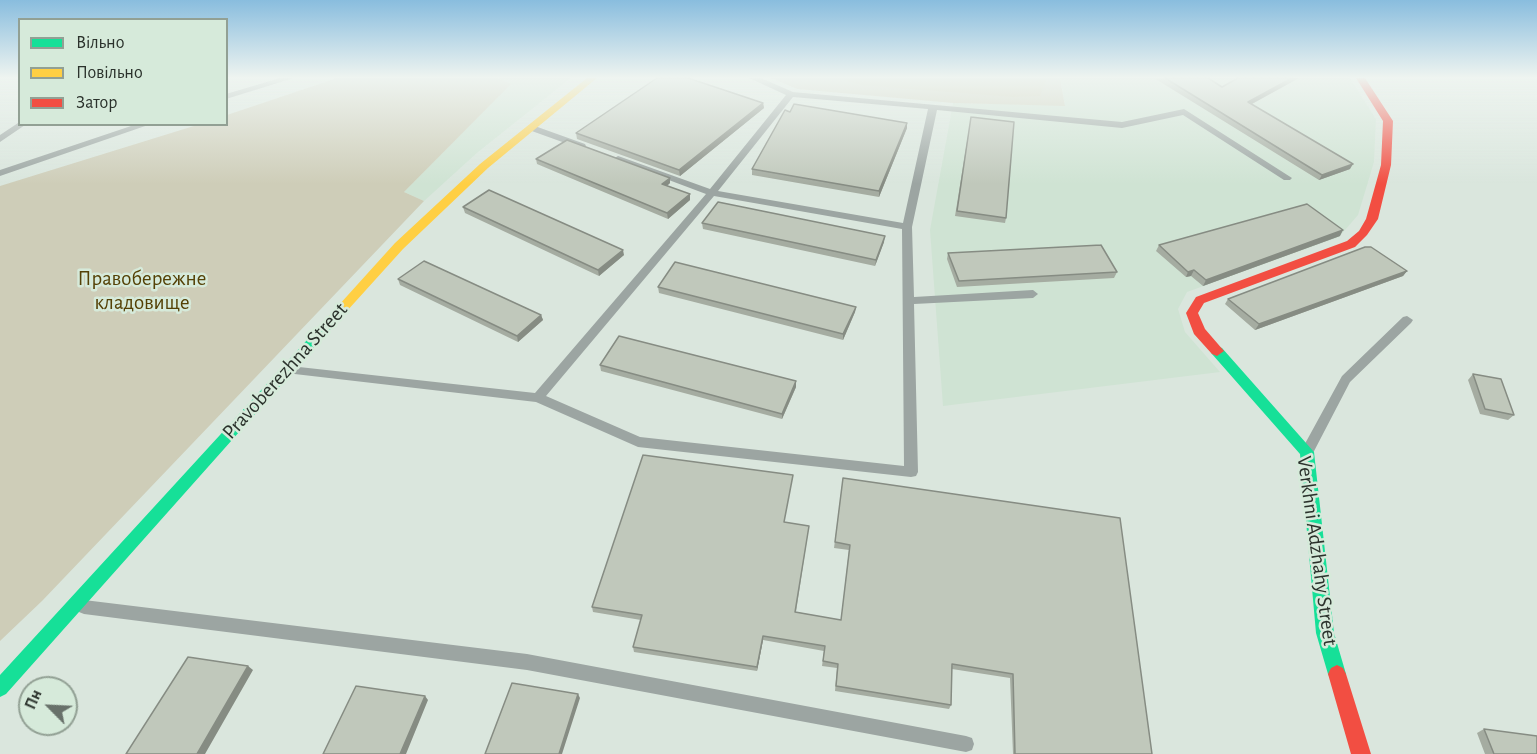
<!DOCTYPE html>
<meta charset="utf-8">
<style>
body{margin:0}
#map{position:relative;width:1537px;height:754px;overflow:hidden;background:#dae6dd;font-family:"Alegreya Sans",sans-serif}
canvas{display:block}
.legend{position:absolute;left:18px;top:18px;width:210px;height:108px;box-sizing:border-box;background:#d6eada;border:2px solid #92a094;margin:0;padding:8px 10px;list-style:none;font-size:18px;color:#2b322c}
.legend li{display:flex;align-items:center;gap:12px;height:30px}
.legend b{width:30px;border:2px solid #92a094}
.north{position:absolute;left:18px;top:676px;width:60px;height:60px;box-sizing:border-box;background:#d6eada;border:2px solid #92a094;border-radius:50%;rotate:294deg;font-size:16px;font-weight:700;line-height:24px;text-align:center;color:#2b322c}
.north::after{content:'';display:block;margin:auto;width:21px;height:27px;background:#68716a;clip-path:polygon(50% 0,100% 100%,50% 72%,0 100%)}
</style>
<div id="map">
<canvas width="1537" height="754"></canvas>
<ul class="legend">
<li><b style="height:8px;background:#16e098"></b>Вільно</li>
<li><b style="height:8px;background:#ffcf43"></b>Повільно</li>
<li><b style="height:8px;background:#f24e42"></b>Затор</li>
</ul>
<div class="north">Пн</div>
</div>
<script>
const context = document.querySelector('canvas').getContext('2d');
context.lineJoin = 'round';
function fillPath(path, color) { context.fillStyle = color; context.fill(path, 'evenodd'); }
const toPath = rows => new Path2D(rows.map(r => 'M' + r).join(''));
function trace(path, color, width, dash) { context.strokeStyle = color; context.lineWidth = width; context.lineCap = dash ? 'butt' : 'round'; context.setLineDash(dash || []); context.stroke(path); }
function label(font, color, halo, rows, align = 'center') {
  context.font = font + ' "Alegreya Sans",sans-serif'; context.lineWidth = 5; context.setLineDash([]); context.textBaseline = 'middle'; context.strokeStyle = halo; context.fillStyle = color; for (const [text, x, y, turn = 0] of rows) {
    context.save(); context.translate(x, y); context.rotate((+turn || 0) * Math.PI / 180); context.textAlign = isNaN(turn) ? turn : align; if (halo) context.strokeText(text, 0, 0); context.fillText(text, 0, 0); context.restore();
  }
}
fillPath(toPath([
 [497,78,571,78,478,152,424,201,404,192,510,84],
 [1060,78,1350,78,1376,119,1374,162,1358,215,1339,237,1187,292,1178,309,1185,332,1220,372,943,406,930,230,953,103,1065,105]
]), '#cfe3d3');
fillPath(toPath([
 [337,78,497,78,511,84,404,192,424,201,42,601,0,641,0,186,197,125,226,124,227,115],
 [771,78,1060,78,1065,106,953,103,797,89]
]), '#cecdb8');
fillPath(toPath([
 [839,78,1047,78,1040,96,1013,97,861,85]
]), '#cdc8ac');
fillPath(toPath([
 [280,78,294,78,226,99,226,94,280,78],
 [749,78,761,78,793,92,1122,122,1184,109,1292,178,1290,180,1284,180,1183,115,1122,128,937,110,912,227,914,297,1033,290,1038,294,1033,298,914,304,918,472,916,476,911,477,638,447,536,402,286,373,284,370,286,367,290,366,535,393,706,194,613,159,618,156,621,157,710,189,786,95,749,78],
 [793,97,928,109,903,223,718,191,793,97],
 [714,196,902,229,904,466,640,437,546,396,714,196],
 [18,123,25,125,0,142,0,135,18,123],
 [137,124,151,124,0,176,0,170,137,124],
 [532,125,585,144,586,146,582,149,579,148,529,130,529,126,532,125],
 [1407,316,1413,320,1411,323,1350,382,1312,455,1307,456,1302,455,1301,451,1342,376,1403,317,1407,316],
 [84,600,527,654,966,736,972,738,974,744,972,750,966,752,527,670,84,614,79,612,76,607,79,602,84,600]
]), '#9ca5a2');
fillPath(toPath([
 [333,315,339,319,337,322,6,694,0,697,0,675,329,316,333,315],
 [1217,346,1222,348,1314,452,1334,633,1346,674,1343,680,1337,683,1331,680,1328,674,1316,633,1300,454,1212,354,1210,351,1217,346]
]), '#16e098');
fillPath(toPath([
 [587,78,597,78,488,168,403,249,337,322,329,322,327,319,329,316,395,243,480,164,587,78]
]), '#ffcf43');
fillPath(toPath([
 [1356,78,1365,78,1393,121,1391,165,1378,219,1367,235,1355,247,1204,303,1198,313,1205,329,1224,351,1217,356,1212,354,1194,334,1186,313,1196,297,1347,241,1359,231,1366,219,1381,165,1383,121,1356,78],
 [1337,665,1343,668,1346,674,1371,754,1351,754,1328,674,1331,668,1337,665]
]), '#f24e42');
fillPath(toPath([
 [1154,78,1208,78,1222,87,1238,78,1299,78,1252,104,1350,169,1319,180],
 [763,103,764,108,680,176,577,139,576,133],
 [790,112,907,128,879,197,752,175,752,169],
 [971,117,1006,218,1005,223,955,216],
 [536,159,670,183,667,186,690,200,668,219,537,164],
 [463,207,624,255,599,276,465,213],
 [702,223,884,242,875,266,703,229],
 [1340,236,1203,286,1191,276,1186,277,1156,251,1159,245],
 [948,253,1117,272,1114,278,957,287,947,259],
 [1407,271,1403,276,1255,330,1225,304,1228,299],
 [398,279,541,315,543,320,518,342,400,285],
 [658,287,856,307,855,312,843,340,659,293],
 [600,365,796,381,796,387,782,419,601,371],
 [1473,374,1514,415,1508,420,1480,414,1468,380],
 [793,475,784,522,809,526,796,612,841,620,849,550,834,548,843,478,1152,754,1013,754,1010,678,952,669,951,705,949,709,835,691,837,668,822,666,824,651,763,640,757,671,634,652,633,647,641,620,593,612,592,607],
 [1484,729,1537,754,1485,754,1477,733]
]), '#a5aca1');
fillPath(toPath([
 [1292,78,1299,78,1246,107,1248,102],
 [763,103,764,108,680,176,679,170],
 [907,123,907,128,879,197,879,191],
 [1353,164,1350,169,1319,180,1322,175],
 [670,178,670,183,663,189,662,184],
 [690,194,690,200,668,219,667,213],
 [1343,230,1340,236,1203,286,1206,280],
 [885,236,884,242,875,266,876,260],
 [623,250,624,255,599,276,598,270],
 [1194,270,1191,276,1186,277,1188,272],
 [1407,271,1403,276,1255,330,1259,324],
 [856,307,855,312,843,340,843,334],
 [541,315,543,320,518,342,517,336],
 [796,381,796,387,782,419,782,414],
 [763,636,763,640,757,671,757,667],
 [248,666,253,670,205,754,197,754],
 [578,694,580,698,562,754,559,754],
 [425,696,428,700,406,754,400,754]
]), '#868c83');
const building = toPath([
 [657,78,688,78,763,103,679,170,576,133,657,78],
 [1165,78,1208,78,1222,87,1238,78,1292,78,1248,102,1353,164,1322,175,1165,78],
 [794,104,907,123,879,191,752,169,785,110,790,112,794,104],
 [971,117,1014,122,1006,218,957,211,971,117],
 [567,140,670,178,662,184,690,194,667,213,536,159,567,140],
 [489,190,623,250,598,270,463,207,489,190],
 [718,202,885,236,876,260,702,223,718,202],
 [1307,204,1343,230,1206,280,1194,270,1188,272,1159,245,1307,204],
 [1101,245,1117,272,959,281,948,253,1101,245],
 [1365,247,1371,247,1407,271,1259,324,1228,299,1365,247],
 [424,261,541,315,517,336,398,279,424,261],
 [675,262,856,307,843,334,658,287,675,262],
 [619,336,796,381,782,414,600,365,619,336],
 [1473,374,1501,379,1514,415,1485,409,1473,374],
 [643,455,793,475,784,522,809,526,795,612,841,620,850,545,835,542,843,478,1120,518,1152,754,1015,754,1013,674,952,664,951,705,836,686,838,664,823,661,825,646,763,636,757,667,633,647,642,615,592,607,643,455],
 [188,657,248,666,197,754,126,754,188,657],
 [512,683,578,694,559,754,485,754,512,683],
 [356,686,425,696,400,754,323,754,356,686],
 [1484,729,1537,736,1537,754,1494,754,1484,729]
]);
fillPath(building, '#c0c8bb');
trace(building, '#868c83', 1.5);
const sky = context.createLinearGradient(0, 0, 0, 184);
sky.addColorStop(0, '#89bdde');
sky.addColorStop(0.42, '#eef4f0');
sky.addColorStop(1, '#eef4f000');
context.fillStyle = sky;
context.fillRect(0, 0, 1537, 184);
label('21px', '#544106', '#d6eada', [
 ["Правобережне",142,279],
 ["кладовище",142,303]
]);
label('21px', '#2b322c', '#d6eada', [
 ["Pravoberezhna Street",285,371,-48],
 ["Verkhni Adzhahy Street",1317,551,82]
]);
</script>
